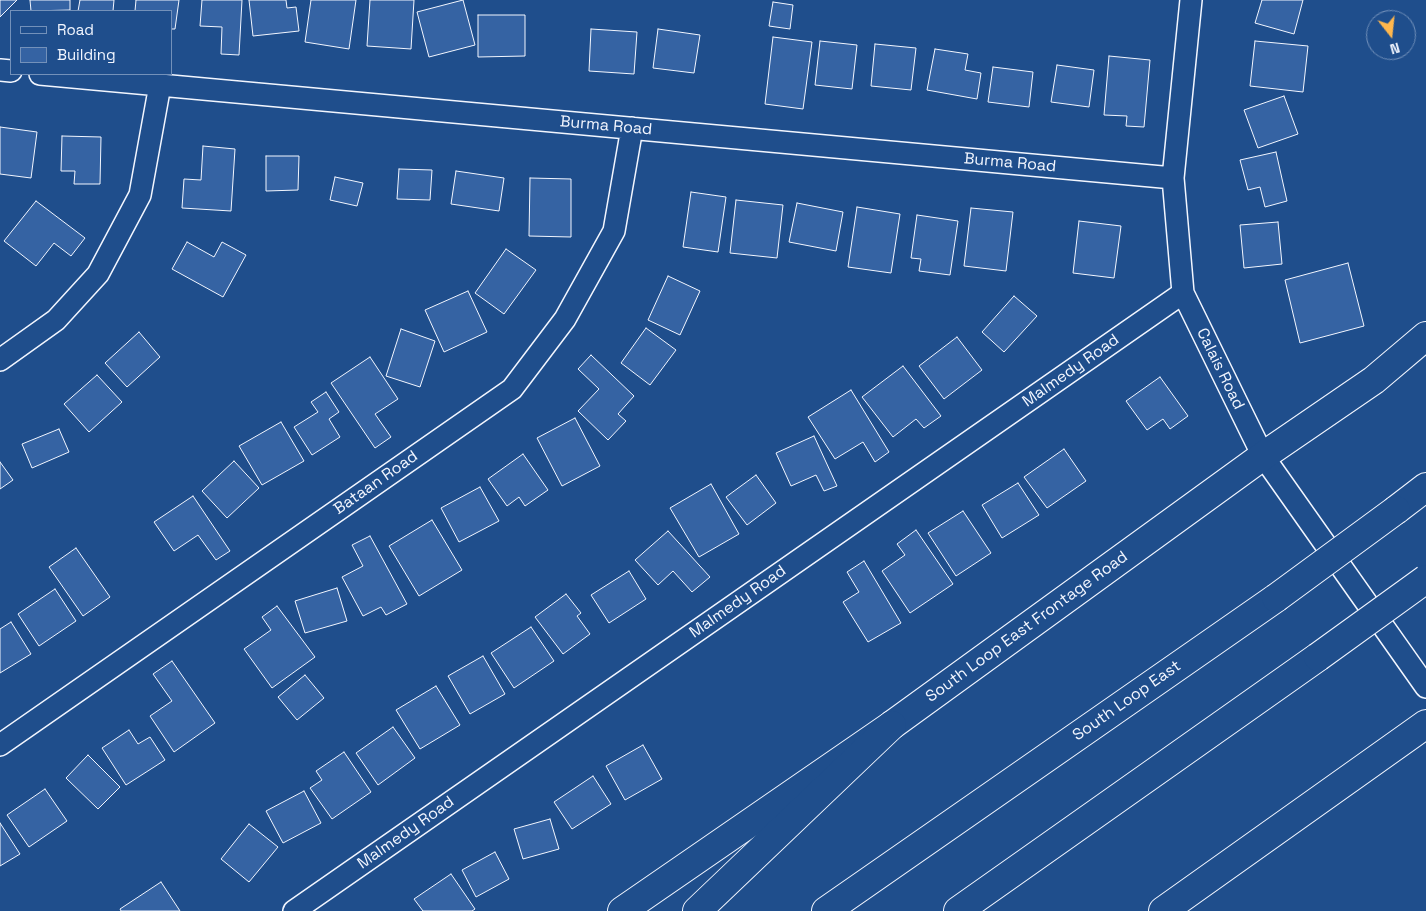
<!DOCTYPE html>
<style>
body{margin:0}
#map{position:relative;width:1426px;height:911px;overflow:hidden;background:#1f4e8c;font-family:"Space Grotesk",sans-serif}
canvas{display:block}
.legend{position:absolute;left:10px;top:10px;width:162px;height:65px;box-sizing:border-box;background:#1f4e8c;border:1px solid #7391ba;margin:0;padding:6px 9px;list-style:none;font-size:15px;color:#f2f6ff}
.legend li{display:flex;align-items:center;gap:10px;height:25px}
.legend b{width:25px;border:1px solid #7391ba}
.north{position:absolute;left:1366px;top:10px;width:50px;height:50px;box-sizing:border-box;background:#1f4e8c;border:1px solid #7391ba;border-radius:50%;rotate:164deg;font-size:14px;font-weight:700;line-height:20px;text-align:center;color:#f2f6ff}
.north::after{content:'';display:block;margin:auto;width:18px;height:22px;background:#ffb74d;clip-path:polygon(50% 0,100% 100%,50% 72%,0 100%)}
</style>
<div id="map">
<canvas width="1426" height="911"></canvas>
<ul class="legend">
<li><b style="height:6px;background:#1f4e8c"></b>Road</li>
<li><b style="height:14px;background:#3563a3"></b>Building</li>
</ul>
<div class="north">N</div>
</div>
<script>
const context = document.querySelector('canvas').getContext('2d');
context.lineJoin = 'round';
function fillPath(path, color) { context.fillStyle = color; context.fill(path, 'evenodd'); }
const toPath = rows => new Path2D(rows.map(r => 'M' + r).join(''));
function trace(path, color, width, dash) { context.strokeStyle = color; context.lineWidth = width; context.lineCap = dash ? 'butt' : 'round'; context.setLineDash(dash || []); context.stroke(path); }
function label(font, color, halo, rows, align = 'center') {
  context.font = font + ' "Space Grotesk",sans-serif'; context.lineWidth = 4; context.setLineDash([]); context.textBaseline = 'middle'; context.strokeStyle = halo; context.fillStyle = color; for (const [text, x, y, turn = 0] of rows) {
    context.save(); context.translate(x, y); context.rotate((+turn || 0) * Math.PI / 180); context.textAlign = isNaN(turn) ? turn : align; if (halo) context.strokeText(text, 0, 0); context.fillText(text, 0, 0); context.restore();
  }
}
const building = toPath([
 [0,0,17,0,0,17,0,0],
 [30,0,70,0,70,10,31,11,30,0],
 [80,0,114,0,113,11,78,11,80,0],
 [136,0,179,0,175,29,171,29,171,11,135,11,136,0],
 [202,0,242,0,239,55,221,54,222,27,200,26,202,0],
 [249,0,286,0,287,8,296,7,299,31,253,36,249,0],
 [311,0,356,0,349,49,305,42,311,0],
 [370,0,414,0,411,49,367,46,370,0],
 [463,0,475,45,429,57,417,12,463,0],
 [1262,0,1303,0,1294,34,1255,23,1262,0],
 [773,2,793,5,790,29,769,26,773,2],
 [478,15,525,15,525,56,478,57,478,15],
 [591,29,637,32,634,74,589,71,591,29],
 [658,29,700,35,694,73,653,68,658,29],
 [773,37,812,42,803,109,765,104,773,37],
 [820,41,857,45,852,89,815,85,820,41],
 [1255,41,1308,46,1303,92,1250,86,1255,41],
 [875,44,916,48,911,90,871,86,875,44],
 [935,49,968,54,965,70,981,73,977,99,927,90,935,49],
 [1109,56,1150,60,1144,127,1126,126,1127,116,1104,115,1109,56],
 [1057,65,1094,70,1089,107,1051,102,1057,65],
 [993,67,1033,72,1029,107,988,102,993,67],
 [1284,96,1298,134,1258,148,1244,110,1284,96],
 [0,127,37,132,31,178,0,174,0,127],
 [62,136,101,137,100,184,74,184,75,171,61,171,62,136],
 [203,146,235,149,231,211,182,208,184,179,201,180,203,146],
 [1276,152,1287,201,1265,207,1260,187,1248,190,1240,160,1276,152],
 [266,156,299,156,298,190,266,191,266,156],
 [399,169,432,170,430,200,397,199,399,169],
 [456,171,504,178,499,211,451,204,456,171],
 [335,177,363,183,357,206,330,200,335,177],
 [530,178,571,179,571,237,529,236,530,178],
 [691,192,726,197,718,252,683,247,691,192],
 [736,200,783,205,777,258,730,253,736,200],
 [36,201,85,238,71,256,54,243,36,266,4,241,36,201],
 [797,203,843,212,836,251,789,242,797,203],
 [857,207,900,214,891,273,848,267,857,207],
 [971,208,1013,212,1006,271,964,266,971,208],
 [917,215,958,221,950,275,919,271,921,259,911,258,917,215],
 [1079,221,1121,226,1114,278,1073,273,1079,221],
 [1278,222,1282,264,1244,268,1240,225,1278,222],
 [187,242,214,257,222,242,246,255,223,297,172,269,187,242],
 [506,249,536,270,504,314,475,293,506,249],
 [1348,263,1364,326,1300,343,1285,280,1348,263],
 [668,276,700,291,680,335,648,320,668,276],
 [468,291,487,332,444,352,425,310,468,291],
 [1014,296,1037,316,1004,352,982,332,1014,296],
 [646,328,676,350,650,385,621,363,646,328],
 [401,329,435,341,420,387,386,376,401,329],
 [139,332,160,357,127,387,105,363,139,332],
 [957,337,982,370,944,399,919,366,957,337],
 [591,355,634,396,618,414,626,421,608,440,578,411,599,389,578,369,591,355],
 [370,357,398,399,375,414,391,437,375,448,331,383,370,357],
 [903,366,941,416,924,428,916,419,893,437,862,397,903,366],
 [97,375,122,402,89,432,64,404,97,375],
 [1160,377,1188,416,1170,429,1163,419,1147,430,1126,401,1160,377],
 [851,390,889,452,875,462,863,442,835,459,808,417,851,390],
 [326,392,339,412,329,419,340,437,312,455,294,427,318,412,311,402,326,392],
 [575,418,600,466,562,486,537,438,575,418],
 [281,422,304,461,262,485,239,446,281,422],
 [59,429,69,452,32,468,22,444,59,429],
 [814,436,837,486,824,491,816,475,791,486,776,453,814,436],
 [1064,449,1086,481,1047,508,1024,477,1064,449],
 [523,454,548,490,525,506,519,497,507,506,488,479,523,454],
 [234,461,259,488,227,518,202,491,234,461],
 [0,462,13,480,0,489,0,462],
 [756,475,776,503,747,525,726,497,756,475],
 [1018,483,1039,515,1002,538,982,505,1018,483],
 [711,484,739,534,699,557,670,508,711,484],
 [480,487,499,521,459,542,441,508,480,487],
 [193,496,230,551,216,560,198,535,174,551,154,522,193,496],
 [963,511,991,553,956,576,928,533,963,511],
 [432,520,462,570,419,596,389,546,432,520],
 [916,530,953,584,910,613,882,571,905,555,897,544,916,530],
 [668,531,710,577,692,592,673,571,658,585,635,560,668,531],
 [370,536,407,604,386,615,381,607,363,616,342,577,363,566,352,545,370,536],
 [76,548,110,597,83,616,49,567,76,548],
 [864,561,901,623,868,642,843,602,859,592,847,572,864,561],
 [629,571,646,599,609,623,591,595,629,571],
 [337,588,347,621,305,633,295,601,337,588],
 [55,589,76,621,39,646,18,614,55,589],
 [566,594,581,613,577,616,590,634,563,654,535,617,566,594],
 [277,606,315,657,272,688,244,649,271,630,262,617,277,606],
 [11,622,31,654,0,673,0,629,11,622],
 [531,627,554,661,514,688,491,653,531,627],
 [483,656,505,694,470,714,448,676,483,656],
 [172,661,215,723,174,752,150,716,172,701,153,674,172,661],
 [305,675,324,698,297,720,278,697,305,675],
 [436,686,460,725,420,749,396,710,436,686],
 [393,727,415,758,378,785,356,753,393,727],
 [129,730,138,744,150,737,165,760,126,785,102,748,129,730],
 [643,745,662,779,625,800,606,766,643,745],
 [344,752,371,792,332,819,310,788,322,780,316,771,344,752],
 [88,755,120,787,98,809,66,778,88,755],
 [593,776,611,804,572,829,554,802,593,776],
 [45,789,67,821,29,847,7,815,45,789],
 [304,791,321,823,283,843,266,811,304,791],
 [550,819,559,849,523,859,514,829,550,819],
 [0,823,20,854,0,866,0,823],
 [249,824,278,847,249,882,221,859,249,824],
 [495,852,509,879,476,897,462,870,495,852],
 [451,874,475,909,472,911,423,911,414,899,451,874],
 [161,882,180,911,121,911,120,909,161,882]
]);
fillPath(building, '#3563a3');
trace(building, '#f2f6ff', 1);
const minor = toPath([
 [1191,0,1173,178,1183,293,1263,456,1426,687],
 [0,70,11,71],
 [40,74,1173,178],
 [0,360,56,320,98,274,140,195,160,85],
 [0,745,512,389,565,319,614,231,632,128],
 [294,911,1183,293]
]);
const secondary = toPath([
 [622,911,892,725,1263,456,1374,380,1426,336],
 [1163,911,1426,724]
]);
const motorway = toPath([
 [1396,510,1426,487],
 [697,911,892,725],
 [826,911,1276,598],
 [958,911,1318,657]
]);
trace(minor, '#f2f6ff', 24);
trace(secondary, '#f2f6ff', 30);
trace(motorway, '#f2f6ff', 30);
trace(minor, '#1f4e8c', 21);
trace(secondary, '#1f4e8c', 28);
trace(motorway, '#1f4e8c', 28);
const motorwayBridge = toPath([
 [1276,598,1396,510],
 [1318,657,1426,579]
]);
trace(motorwayBridge, '#f2f6ff', 30, []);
trace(motorwayBridge, '#1f4e8c', 28);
label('16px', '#f2f6ff', '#1f4e8c', [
 ["Burma Road",606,126,5],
 ["Burma Road",1010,163,5],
 ["Calais Road",1220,369,64],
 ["Malmedy Road",1071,371,-35],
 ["Bataan Road",376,483,-35],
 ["Malmedy Road",738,602,-35],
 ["South Loop East Frontage Road",1027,627,-36],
 ["South Loop East",1127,701,-35],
 ["Malmedy Road",406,833,-35]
]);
</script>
